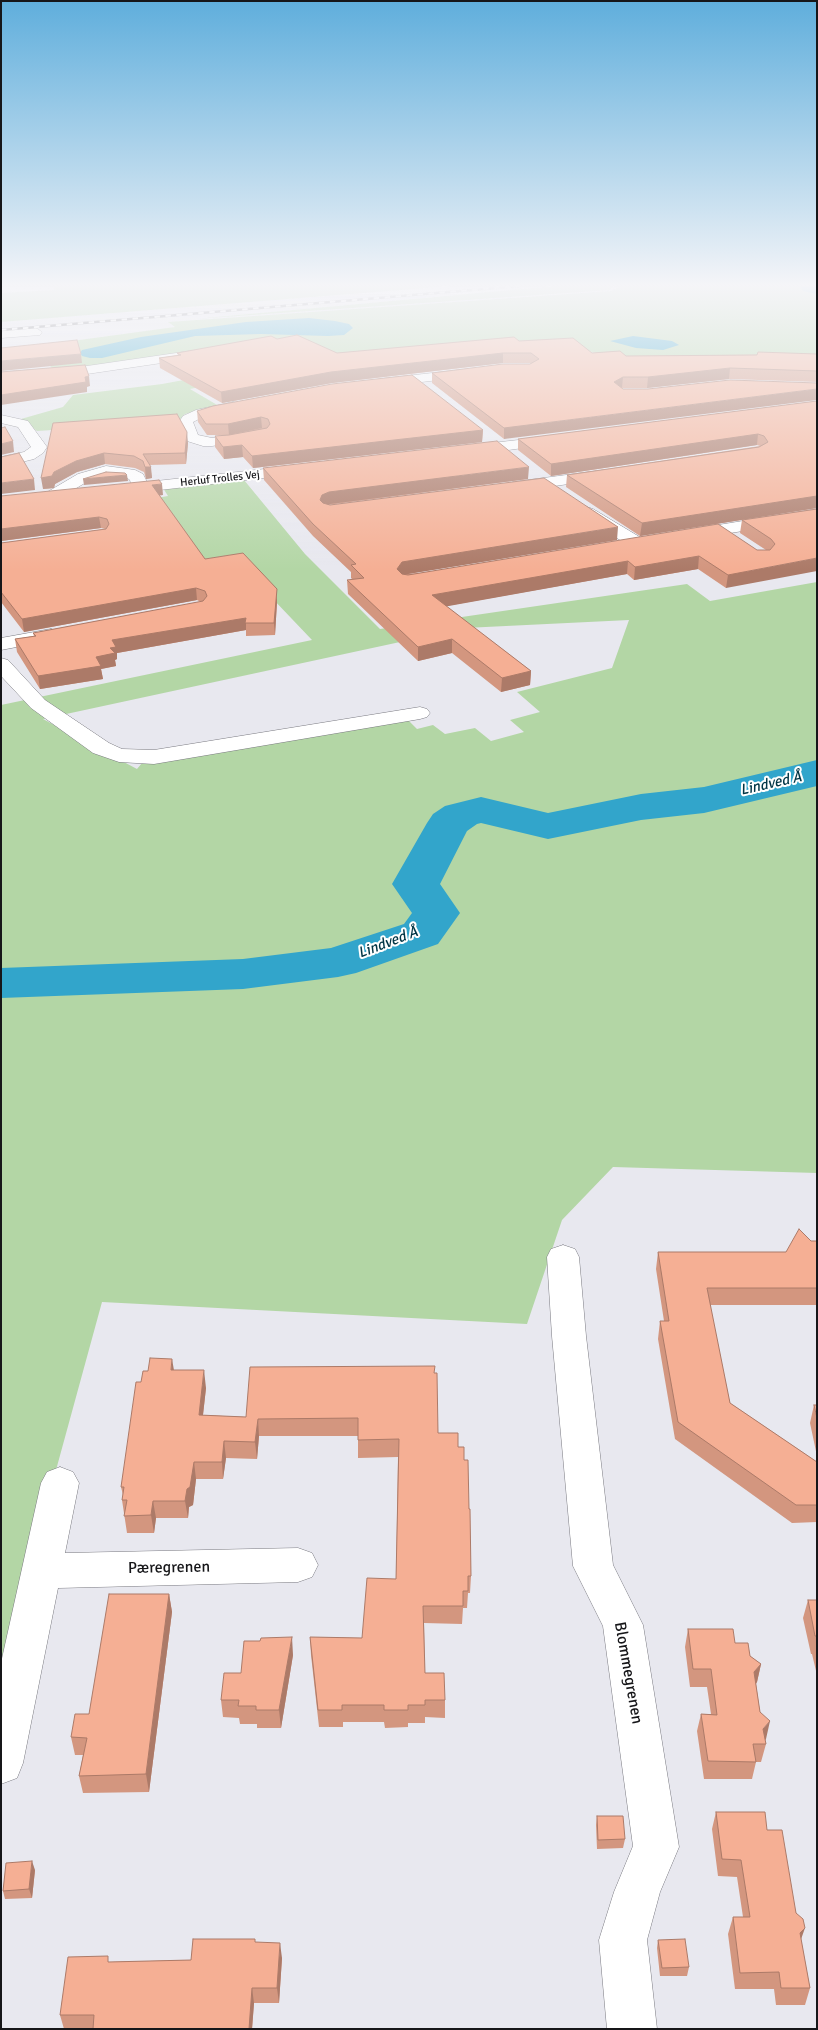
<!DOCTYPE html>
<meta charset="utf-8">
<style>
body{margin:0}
#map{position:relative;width:818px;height:2030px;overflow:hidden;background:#e8e8ef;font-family:Signika,sans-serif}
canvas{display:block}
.frame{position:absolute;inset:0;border:2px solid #161619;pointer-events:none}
</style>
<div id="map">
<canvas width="818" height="2030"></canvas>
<div class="frame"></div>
</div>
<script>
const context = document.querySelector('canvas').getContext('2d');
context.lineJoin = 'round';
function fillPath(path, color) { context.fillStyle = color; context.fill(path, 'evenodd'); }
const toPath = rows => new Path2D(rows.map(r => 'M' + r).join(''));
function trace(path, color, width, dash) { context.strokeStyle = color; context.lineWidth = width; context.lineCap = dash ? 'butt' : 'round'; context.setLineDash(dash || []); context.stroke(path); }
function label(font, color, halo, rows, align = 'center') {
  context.font = font + ' Signika,sans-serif'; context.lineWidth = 4; context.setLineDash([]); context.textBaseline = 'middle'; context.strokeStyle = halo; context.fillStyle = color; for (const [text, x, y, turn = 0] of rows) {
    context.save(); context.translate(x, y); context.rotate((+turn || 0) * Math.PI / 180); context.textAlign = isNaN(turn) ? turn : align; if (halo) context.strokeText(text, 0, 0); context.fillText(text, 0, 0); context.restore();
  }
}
fillPath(toPath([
 [53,286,450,286,1,322,1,293,54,290],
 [555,286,614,286,610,290,195,319],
 [620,286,817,286,817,361,617,360,573,346,283,371,190,389,219,406,185,414,178,422,37,431,21,419,63,407,73,395,162,384,291,360,320,349,54,371,35,346,175,327,168,322,611,291],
 [244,480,305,554,380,629,687,584,710,601,817,582,817,1173,613,1167,562,1220,527,1324,102,1302,1,1671,1,705,312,640,231,555,200,560,156,498,168,496,163,488],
 [629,620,612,668,517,692,540,712,510,720,524,732,491,741,475,728,445,734,433,725,417,729,406,718,142,763,137,769,43,719,465,628]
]), '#b3d6a5');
fillPath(toPath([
 [309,318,335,321,349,324,353,328,344,335,328,336,261,334,195,336,102,358,90,358,82,356,80,353,82,350,141,337,246,322],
 [633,336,672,341,679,345,663,350,636,348,610,341]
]), '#32a5cb');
fillPath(toPath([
 [800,286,817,286,817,294,803,291,800,286],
 [817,760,817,786,704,813,641,820,548,839,481,823,477,824,467,831,440,884,460,913,438,944,356,973,338,977,243,989,1,998,1,968,243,959,331,948,404,924,412,913,392,884,427,823,433,814,445,806,481,797,548,813,641,794,704,787,817,760]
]), '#32a5cb');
const minor = toPath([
 [36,328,42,332,40,335,1,338,1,330,36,328],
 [197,350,202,351,204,354,202,357,87,374,1,380,1,372,87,366,197,350],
 [468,369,473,370,475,373,473,376,379,387,372,383,379,379,468,369],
 [233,402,238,403,240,406,238,409,205,416,193,422,198,435,212,438,253,432,258,433,260,436,258,439,212,446,203,446,187,441,179,422,183,416,196,410,233,402],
 [1,415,28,421,47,447,43,453,34,459,1,467,1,457,24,452,31,447,18,427,1,423,1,415],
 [554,436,559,437,561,440,559,443,465,456,460,454,457,451,460,448,465,446,554,436],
 [301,465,307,467,309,470,307,473,125,494,119,492,117,489,119,486,131,484,130,480,126,477,106,476,90,480,56,500,44,500,42,497,44,494,78,474,106,466,135,470,143,474,147,482,301,465],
 [604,470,610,472,612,475,610,478,513,492,507,490,505,487,507,484,513,482,604,470],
 [587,507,593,509,643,539,646,543,643,547,637,548,631,547,581,515,579,512,581,509,587,507],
 [817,509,817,519,687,540,681,539,679,535,681,531,687,530,817,509],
 [51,629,58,631,61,635,58,639,1,650,1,638,51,629],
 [1,658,8,660,45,700,109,743,122,749,154,750,420,707,427,709,430,713,427,717,420,719,154,764,119,762,93,753,31,708,1,676,1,658],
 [563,1245,575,1249,579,1257,586,1336,613,1565,643,1625,679,1847,660,1892,647,1940,657,2029,607,2029,599,1940,614,1892,633,1846,603,1626,573,1566,552,1336,547,1257,551,1249,563,1245],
 [60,1467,73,1472,79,1483,65,1553,298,1548,312,1553,318,1565,312,1577,298,1582,58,1588,23,1763,17,1778,1,1784,1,1663,41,1483,47,1472,60,1467]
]);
trace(minor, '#7a7a81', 1);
fillPath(minor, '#fff');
const rail = toPath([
 [1,330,519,286]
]);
trace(rail, '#656569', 2.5);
trace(rail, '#fff', 2, [5.5]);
fillPath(toPath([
 [277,339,337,353,519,341,592,353,626,356,817,354,817,382,729,379,647,388,622,388,504,439,432,383,432,373,530,364,531,363,503,363,332,383,222,403,160,368,159,358,178,355,177,353],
 [817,401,817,508,640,536,566,487,567,475,760,446,757,445,551,476,518,450,518,439],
 [197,411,483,430,482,442,253,468,243,457,224,459,215,447,215,436,229,435,262,428,229,435,207,435,198,422],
 [53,423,188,443,186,464,150,465,152,478,146,479,144,472,135,468,105,464,77,472,55,484,54,488,43,489],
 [263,468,528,479,328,505,617,540,406,574,757,550,766,550,740,533,742,520,817,509,726,588,698,569,634,580,627,574,446,606,531,671,530,685,501,692,452,653,418,661,348,594,347,580,353,580,351,578,351,572,313,536,264,480],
 [159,495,205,559,277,602,275,635,246,636,246,630,117,653,117,659,115,660,116,666,101,669,103,679,40,689,17,652,15,639,34,636,33,633,201,602,197,600,24,632,1,602,1,543,105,529,101,528,1,541,1,496,163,495],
 [811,1241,817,1241,817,1305,710,1305,730,1403,817,1462,817,1522,792,1523,675,1439,658,1339,660,1321,664,1321,656,1269,658,1252,786,1252],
 [174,1370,206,1388,203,1415,246,1417,435,1373,438,1433,458,1447,464,1460,469,1509,471,1576,470,1593,468,1593,467,1608,463,1608,462,1624,424,1623,425,1673,445,1700,445,1718,425,1717,425,1723,408,1723,408,1727,385,1728,384,1722,343,1722,343,1727,319,1727,311,1655,310,1637,362,1638,396,1579,398,1457,358,1458,358,1436,259,1436,257,1459,226,1458,223,1479,196,1479,193,1505,189,1507,188,1518,156,1518,154,1533,127,1533,122,1500,123,1495,121,1487,141,1382],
 [814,1405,817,1418,817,1456,810,1423],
 [169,1594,172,1612,149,1792,83,1793,79,1776,83,1755,75,1755,71,1737,89,1714],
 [808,1600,817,1600,817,1675,812,1654,811,1654,803,1618],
 [688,1629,735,1643,750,1656,761,1664,757,1682,756,1684,760,1712,766,1739,765,1740,766,1744,761,1762,756,1762,752,1779,704,1779,697,1731,701,1714,711,1714,707,1687,690,1687,685,1647],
 [293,1655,281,1728,257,1728,257,1724,240,1724,239,1718,223,1717,221,1700,241,1673],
 [716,1812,767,1830,796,1913,810,1988,805,2005,776,2005,774,1989,735,1989,728,1934,733,1917,743,1917,737,1877,718,1876,712,1829],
 [597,1816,625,1839,623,1848,597,1849,596,1825],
 [35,1870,32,1898,5,1899,3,1891],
 [658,1940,689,1967,687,1976,660,1976,657,1948],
 [255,1942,282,1958,279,2003,254,2003,252,2029,64,2029,60,2015,109,1962,191,1960]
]), '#d3967f');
fillPath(toPath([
 [503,353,503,363,332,383,222,403,221,392,331,372],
 [81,354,82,363,1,371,1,361],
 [730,368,729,379,647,388,648,377],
 [89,376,90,386,87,387,87,392,1,405,1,395],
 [623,377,622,388,614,382],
 [817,389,817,400,504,439,504,428],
 [261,417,262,428,229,435,228,424],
 [483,430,482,442,253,468,252,456],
 [187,432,188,443,186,464,185,453],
 [758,434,757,445,551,476,551,464],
 [13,441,14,452,1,455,1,444],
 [242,445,243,457,224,459,223,447],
 [104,453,105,464,77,472,55,484,54,488,43,489,41,478,54,472,76,461],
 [145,467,151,467,152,478,146,479],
 [529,467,528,479,330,504,322,507,320,500,322,495,329,492],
 [127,475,128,481,84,485,83,479],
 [34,479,35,490,1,494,1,483],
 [162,484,163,495,153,496,152,485],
 [817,496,817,508,640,536,642,523],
 [99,517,101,528,1,541,1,529],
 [618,527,617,540,402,575,397,569,402,562],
 [699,556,698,569,634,580,635,567],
 [817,558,817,571,726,588,728,575],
 [628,561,627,574,432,609,432,595],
 [196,588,197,600,24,632,22,619],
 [277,589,277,602,275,635,274,623],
 [246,618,246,630,117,653,117,659,115,660,116,666,101,669,103,679,40,689,38,676,96,657,110,648,112,640],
 [452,639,452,653,418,661,418,647],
 [531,671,530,685,501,692,502,678],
 [172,1359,175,1376,171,1370],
 [204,1370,206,1388,201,1432,199,1415],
 [258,1419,259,1436,257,1459,255,1442],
 [224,1441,226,1458,223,1479,222,1462],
 [194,1462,196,1479,193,1505,189,1507,188,1518,185,1501,187,1489],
 [153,1501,156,1518,154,1533,151,1515],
 [169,1594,172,1612,149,1792,146,1774],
 [292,1637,293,1655,281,1728,279,1710],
 [761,1664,757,1682,750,1690,754,1672],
 [770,1721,766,1739,761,1744,763,1729],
 [32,1861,35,1870,32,1898,29,1889],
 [805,1928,799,1945,800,1933],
 [280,1943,282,1958,279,2003,277,1988],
 [252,1988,254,2003,252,2029,249,2029]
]), '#ac7a68');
const building = toPath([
 [297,335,337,353,514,337,519,341,573,338,592,353,620,351,626,356,757,355,758,352,817,354,817,371,730,368,648,377,623,377,614,382,623,389,648,389,730,380,817,383,817,389,504,428,432,373,503,364,530,364,539,359,531,353,503,353,331,372,221,392,159,358,181,355,177,353,271,336,277,339,297,335],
 [77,340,81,354,1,361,1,348,77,340],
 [85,365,89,376,85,377,86,382,1,395,1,372,85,365],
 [412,375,483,430,252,456,242,445,223,447,215,436,229,435,267,428,270,424,268,419,261,417,228,424,206,424,197,411,213,406,332,384,412,375],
 [817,401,817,496,642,523,567,475,759,447,768,442,764,436,758,434,551,464,518,439,817,401],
 [177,414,187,432,185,453,143,454,151,467,145,467,143,461,134,456,104,453,76,461,54,472,52,476,41,478,53,423,177,414],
 [5,427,13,441,1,444,1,428,5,427],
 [497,441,529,467,329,492,322,495,320,500,323,503,330,505,544,478,618,527,402,562,397,569,402,574,408,575,718,524,757,550,770,550,775,544,771,539,742,520,817,509,817,558,728,575,699,556,635,567,628,561,432,595,531,671,502,678,452,639,418,647,347,580,364,578,351,565,356,564,313,524,263,468,497,441],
 [19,453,34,479,1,483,1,457,19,453],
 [106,472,125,473,127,475,83,479,106,472],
 [159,480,162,484,152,485,205,559,243,553,277,589,274,623,245,623,246,618,112,640,116,647,110,648,115,653,96,657,101,666,38,676,15,639,36,636,33,633,203,601,207,596,205,591,196,588,22,619,1,592,1,543,106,529,109,524,107,519,99,517,1,529,1,496,159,480],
 [799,1229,811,1241,817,1241,817,1288,707,1288,730,1403,817,1462,817,1505,796,1505,678,1422,660,1321,669,1321,658,1252,786,1252,799,1229],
 [150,1358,172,1359,171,1370,204,1370,199,1415,246,1417,250,1367,435,1366,434,1373,437,1373,438,1433,458,1433,458,1447,464,1447,464,1460,468,1460,469,1509,470,1509,471,1576,468,1576,468,1591,463,1591,463,1606,423,1606,425,1673,444,1673,445,1700,425,1700,425,1705,408,1705,408,1710,384,1710,384,1705,342,1705,342,1710,318,1710,310,1637,362,1638,367,1578,396,1579,399,1439,358,1440,358,1418,258,1419,255,1442,224,1441,222,1462,194,1462,190,1487,187,1489,185,1501,153,1501,151,1515,124,1516,127,1500,122,1500,124,1487,121,1487,136,1382,141,1382,143,1371,148,1371,150,1358],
 [814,1405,817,1405,817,1418,814,1405],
 [109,1594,169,1594,146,1774,79,1776,87,1738,71,1737,75,1714,89,1714,109,1594],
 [808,1600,817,1600,817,1636,815,1636,808,1600],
 [688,1629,733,1629,735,1643,748,1643,750,1656,761,1664,754,1672,760,1712,770,1721,763,1729,766,1744,753,1744,756,1762,708,1761,701,1714,717,1715,711,1669,693,1669,688,1629],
 [292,1637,279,1710,256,1710,256,1706,238,1706,239,1700,221,1700,224,1673,241,1673,244,1641,260,1641,261,1638,292,1637],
 [716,1812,765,1812,767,1830,782,1830,796,1913,803,1919,805,1928,800,1933,810,1988,781,1988,779,1972,740,1973,733,1917,750,1917,741,1860,722,1859,716,1812],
 [597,1816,623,1816,625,1839,598,1840,597,1816],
 [32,1861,29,1889,3,1891,6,1863,32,1861],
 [193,1939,255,1939,255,1942,280,1943,277,1988,252,1988,249,2029,93,2029,94,2015,60,2015,68,1957,108,1956,108,1962,191,1960,193,1939],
 [685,1939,689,1967,662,1968,658,1940,685,1939]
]);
fillPath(building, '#f5af94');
trace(building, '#ac7a68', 1);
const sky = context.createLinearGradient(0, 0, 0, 570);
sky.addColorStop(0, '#5faedc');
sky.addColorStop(0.5, '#f5f5f8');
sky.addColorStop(1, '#f5f5f800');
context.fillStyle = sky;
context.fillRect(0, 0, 818, 570);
label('11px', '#161619', '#fff', [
 ["Herluf Trolles Vej",220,479,-6]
]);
label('italic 15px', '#013545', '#fff', [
 ["Lindved Å",771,784,-13],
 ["Lindved Å",388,943,-21]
]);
label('16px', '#161619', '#fff', [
 ["Pæregrenen",169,1568,-1],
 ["Blommegrenen",628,1673,80]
]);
</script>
